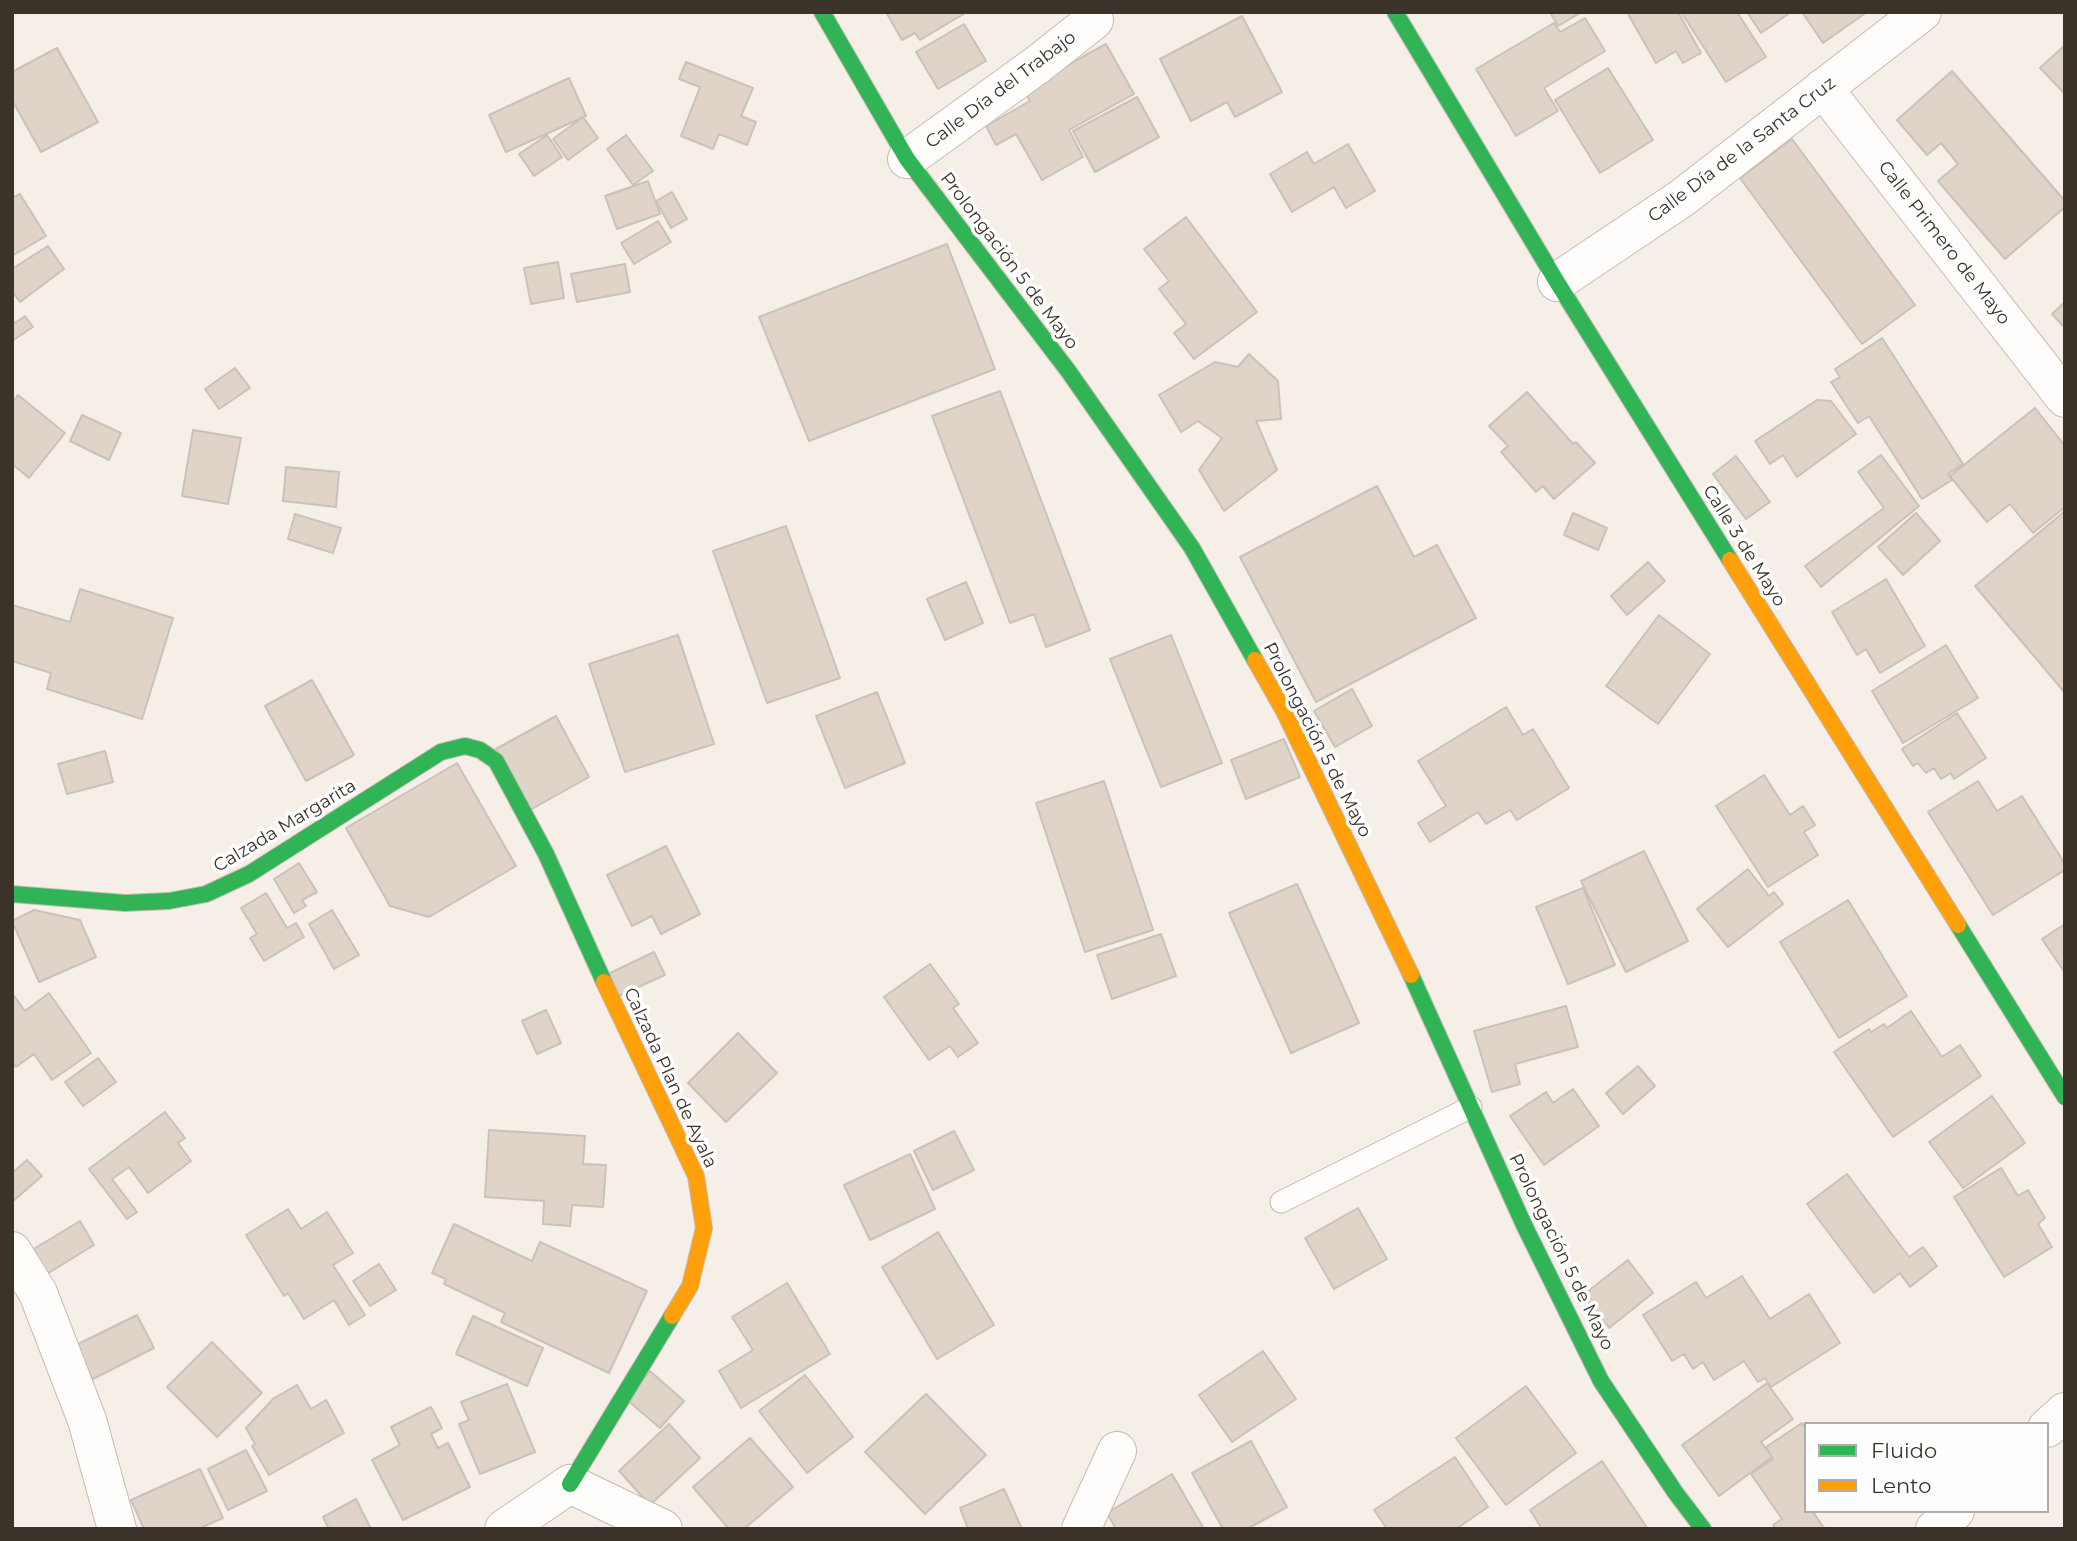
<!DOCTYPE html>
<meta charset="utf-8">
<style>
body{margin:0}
#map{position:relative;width:2077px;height:1541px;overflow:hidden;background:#f6efe7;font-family:Montserrat,sans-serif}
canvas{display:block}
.frame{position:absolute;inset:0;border:14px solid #3b322a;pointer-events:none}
.legend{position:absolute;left:1804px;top:1422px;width:245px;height:91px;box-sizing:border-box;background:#fefefe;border:2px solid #b0aca9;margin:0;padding:9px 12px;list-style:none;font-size:21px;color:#3b322a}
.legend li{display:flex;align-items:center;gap:14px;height:35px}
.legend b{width:35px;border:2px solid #b0aca9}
</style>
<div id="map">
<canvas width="2077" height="1541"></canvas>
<div class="frame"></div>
<ul class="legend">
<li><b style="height:9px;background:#30b455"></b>Fluido</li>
<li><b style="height:9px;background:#ff9f0a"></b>Lento</li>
</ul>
</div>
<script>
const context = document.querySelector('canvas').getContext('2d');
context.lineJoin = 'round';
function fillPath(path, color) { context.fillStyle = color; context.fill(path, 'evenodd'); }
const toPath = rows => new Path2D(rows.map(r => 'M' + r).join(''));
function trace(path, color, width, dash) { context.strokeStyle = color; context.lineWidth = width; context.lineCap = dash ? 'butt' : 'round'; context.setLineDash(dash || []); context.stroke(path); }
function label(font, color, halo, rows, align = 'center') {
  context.font = font + ' Montserrat,sans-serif'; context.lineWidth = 7; context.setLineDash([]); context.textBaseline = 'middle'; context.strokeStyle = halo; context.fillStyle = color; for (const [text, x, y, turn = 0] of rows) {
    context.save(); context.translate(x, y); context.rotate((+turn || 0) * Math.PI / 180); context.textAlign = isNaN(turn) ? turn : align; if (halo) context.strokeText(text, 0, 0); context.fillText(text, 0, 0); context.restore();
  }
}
const building = toPath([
 [886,12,967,12,920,40,915,33,902,40,886,12],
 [1550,12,1582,12,1558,26,1550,12],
 [1630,12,1678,12,1701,53,1683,63,1676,51,1656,63,1628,14,1630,12],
 [1681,12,1737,12,1766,57,1726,82,1681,12],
 [1747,12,1791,12,1761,33,1747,12],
 [1802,12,1867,12,1823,43,1802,12],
 [1242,16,1282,92,1235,117,1227,102,1191,121,1160,59,1242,16],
 [1585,18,1605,51,1544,88,1558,111,1516,136,1476,69,1554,23,1560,32,1585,18],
 [964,24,986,61,938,89,916,52,964,24],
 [1106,44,1134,94,1069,130,1083,157,1042,180,1016,134,996,145,986,126,1030,101,1024,89,1106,44],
 [2065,45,2065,94,2040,68,2065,45],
 [57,48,98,122,41,152,12,100,12,72,57,48],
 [686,62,753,88,741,116,756,122,747,145,719,134,713,149,681,136,700,87,679,79,686,62],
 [1608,68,1653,140,1600,173,1555,100,1608,68],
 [1952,71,2065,201,2065,207,2005,259,1938,181,1958,164,1941,143,1927,155,1897,120,1952,71],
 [569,78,586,116,506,152,489,115,569,78],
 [1137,97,1159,137,1095,172,1073,131,1137,97],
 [583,117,598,138,568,160,553,139,583,117],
 [547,135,562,157,534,176,519,154,547,135],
 [626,135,653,171,633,185,607,149,626,135],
 [1792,139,1915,305,1862,344,1740,178,1792,139],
 [1348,144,1375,191,1346,208,1334,187,1292,212,1270,174,1307,152,1314,164,1348,144],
 [648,181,660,214,617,229,605,196,648,181],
 [672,192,687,219,671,228,656,201,672,192],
 [20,194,46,236,12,256,12,198,20,194],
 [1186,217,1257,312,1194,359,1174,333,1186,324,1159,289,1169,281,1144,249,1186,217],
 [658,221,671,242,634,264,621,243,658,221],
 [947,244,995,369,809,441,759,317,947,244],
 [48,246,64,269,20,302,12,291,12,269,48,246],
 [558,262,564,298,531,304,524,268,558,262],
 [625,264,630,292,577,302,571,274,625,264],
 [2065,302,2065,328,2052,314,2065,302],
 [25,316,33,327,12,341,12,319,15,323,25,316],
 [1882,338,1963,464,1948,474,1952,480,1922,499,1869,416,1858,423,1831,382,1840,377,1835,369,1882,338],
 [1249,354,1278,381,1281,419,1256,421,1277,470,1224,511,1199,470,1222,438,1198,421,1181,432,1159,395,1215,362,1238,367,1249,354],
 [235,368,250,388,219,409,205,389,235,368],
 [1000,391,1090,630,1046,647,1034,614,1010,623,932,416,1000,391],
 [1527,392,1573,444,1576,442,1595,463,1554,499,1543,486,1536,492,1501,452,1508,446,1489,426,1527,392],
 [18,395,65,433,29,478,12,464,12,403,18,395],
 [1817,400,1831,401,1856,434,1797,477,1783,455,1770,464,1755,441,1817,400],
 [2035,408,2065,446,2065,507,2033,533,2010,504,1987,522,1950,476,2035,408],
 [82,415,121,433,109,460,70,441,82,415],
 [193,430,241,438,228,504,182,496,193,430],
 [1881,455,1919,506,1821,587,1805,566,1884,508,1858,472,1881,455],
 [1736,456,1770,502,1746,519,1713,474,1736,456],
 [286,467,339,472,336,507,283,501,286,467],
 [1377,486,1414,557,1437,545,1476,618,1316,702,1240,557,1377,486],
 [2065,511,2065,693,1975,586,2065,511],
 [1573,513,1607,528,1598,550,1564,535,1573,513],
 [1916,513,1940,541,1903,575,1878,547,1916,513],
 [295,514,341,528,333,553,288,539,295,514],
 [786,526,840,678,767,703,713,551,786,526],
 [1648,562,1665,581,1627,615,1611,596,1648,562],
 [1886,579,1925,646,1880,673,1866,649,1857,655,1832,612,1886,579],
 [966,582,983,623,945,640,927,599,966,582],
 [80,589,173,618,142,719,47,689,51,673,12,661,12,605,70,622,80,589],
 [1659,615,1710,654,1658,724,1606,686,1659,615],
 [678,635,714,744,625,772,589,664,678,635],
 [1171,635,1222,763,1161,787,1110,659,1171,635],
 [1946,645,1978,698,1903,743,1872,691,1946,645],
 [312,680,354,755,306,781,265,706,312,680],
 [1352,689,1372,726,1335,747,1314,711,1352,689],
 [877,692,905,763,845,788,816,716,877,692],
 [1506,707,1523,735,1533,729,1569,788,1517,820,1510,810,1486,824,1478,812,1430,842,1418,823,1446,806,1418,761,1506,707],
 [1957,713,1986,758,1954,779,1951,773,1941,779,1934,768,1926,773,1918,763,1913,766,1902,749,1957,713],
 [556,716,589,777,530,810,496,749,556,716],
 [1284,739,1300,777,1246,799,1231,760,1284,739],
 [105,751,113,782,67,794,58,764,105,751],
 [457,763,516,866,429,917,390,906,346,828,457,763],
 [1764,775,1790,815,1803,806,1815,825,1804,832,1818,855,1768,887,1716,806,1764,775],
 [1104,781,1153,930,1085,952,1036,803,1104,781],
 [1978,781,1997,811,2022,796,2065,864,2065,870,1993,915,1928,812,1978,781],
 [666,846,700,914,661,934,652,916,632,926,607,875,666,846],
 [1644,851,1688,941,1626,972,1581,881,1644,851],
 [299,863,317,892,302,900,306,906,294,913,274,879,299,863],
 [1748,869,1769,896,1774,892,1783,904,1728,947,1697,909,1748,869],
 [1297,884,1359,1023,1291,1053,1229,913,1297,884],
 [1583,888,1615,965,1568,984,1536,907,1583,888],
 [266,893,287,928,296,923,304,937,264,961,250,938,257,934,241,908,266,893],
 [1848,900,1907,996,1839,1038,1780,942,1848,900],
 [34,910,80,920,96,957,39,982,12,921,34,910],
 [332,910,359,955,334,969,309,924,332,910],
 [2065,924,2065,973,2042,939,2065,924],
 [1161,934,1176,976,1112,999,1097,955,1161,934],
 [654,952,665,975,616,997,606,975,654,952],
 [930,964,959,1004,953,1008,978,1043,958,1057,950,1046,929,1060,884,997,930,964],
 [12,993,25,1011,49,993,91,1053,52,1080,34,1054,16,1067,12,1061,12,993],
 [1566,1006,1578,1047,1515,1064,1520,1084,1492,1092,1474,1031,1566,1006],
 [546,1010,561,1043,537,1054,522,1021,546,1010],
 [1911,1011,1942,1057,1960,1045,1981,1076,1893,1137,1834,1052,1869,1029,1871,1032,1884,1024,1887,1028,1911,1011],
 [738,1033,777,1073,726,1122,688,1083,738,1033],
 [98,1058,116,1082,83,1106,65,1082,98,1058],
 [1638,1066,1655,1086,1623,1114,1606,1093,1638,1066],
 [1573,1089,1599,1126,1544,1165,1510,1116,1546,1092,1553,1103,1573,1089],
 [1992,1096,2025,1143,1963,1188,1929,1142,1992,1096],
 [165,1112,185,1138,178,1143,191,1161,148,1193,129,1167,112,1179,137,1212,127,1219,89,1169,165,1112],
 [489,1130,585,1136,583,1164,606,1165,603,1207,572,1205,570,1226,543,1224,544,1201,485,1197,489,1130],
 [954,1131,974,1170,933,1190,914,1151,954,1131],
 [910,1154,935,1209,870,1240,844,1185,910,1154],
 [27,1160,42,1176,12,1202,12,1173,27,1160],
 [2001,1168,2018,1196,2028,1190,2045,1218,2038,1224,2052,1247,2004,1277,1954,1197,2001,1168],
 [1847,1174,1909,1257,1923,1247,1937,1266,1910,1287,1900,1273,1874,1293,1807,1204,1847,1174],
 [1358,1208,1387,1259,1334,1289,1305,1238,1358,1208],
 [288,1209,301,1229,327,1212,353,1253,333,1265,365,1315,349,1325,334,1300,304,1319,288,1293,284,1296,246,1235,288,1209],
 [80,1221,94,1245,47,1274,32,1250,80,1221],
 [454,1224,532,1261,540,1242,647,1291,609,1373,501,1322,505,1313,444,1284,446,1279,432,1273,454,1224],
 [938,1232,994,1325,937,1359,882,1267,938,1232],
 [1628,1260,1653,1293,1609,1328,1583,1295,1628,1260],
 [379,1264,396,1290,370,1306,353,1281,379,1264],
 [1742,1276,1770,1319,1809,1294,1840,1343,1771,1387,1765,1378,1758,1382,1744,1361,1714,1380,1703,1362,1693,1369,1684,1354,1672,1361,1643,1315,1696,1282,1706,1298,1742,1276],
 [787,1283,830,1354,741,1408,719,1371,753,1350,732,1317,787,1283],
 [137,1315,154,1348,85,1383,68,1349,137,1315],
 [473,1316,543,1348,527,1386,456,1354,473,1316],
 [212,1342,262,1393,217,1437,167,1387,212,1342],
 [1263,1351,1296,1399,1232,1442,1199,1395,1263,1351],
 [650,1371,684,1401,660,1428,626,1399,650,1371],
 [805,1375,853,1437,807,1473,759,1411,805,1375],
 [1767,1383,1793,1419,1761,1442,1772,1457,1719,1496,1682,1445,1767,1383],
 [507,1384,535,1452,480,1474,459,1424,469,1420,461,1402,507,1384],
 [297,1385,311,1409,326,1400,344,1433,269,1475,252,1446,255,1444,246,1428,274,1398,297,1385],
 [1526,1386,1576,1453,1506,1505,1456,1438,1526,1386],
 [926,1394,986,1455,925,1514,865,1452,926,1394],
 [431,1407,442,1428,431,1434,438,1448,448,1443,470,1487,403,1520,372,1460,400,1445,391,1427,431,1407],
 [1802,1423,1806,1429,1806,1511,1815,1511,1813,1512,1824,1528,1776,1529,1773,1525,1782,1519,1751,1474,1773,1459,1766,1447,1802,1423],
 [669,1424,700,1458,650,1505,619,1471,669,1424],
 [750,1438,793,1487,744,1529,729,1529,693,1487,750,1438],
 [1251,1441,1287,1507,1247,1529,1223,1529,1192,1473,1251,1441],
 [246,1450,267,1491,228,1510,208,1469,246,1450],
 [1455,1457,1488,1507,1456,1529,1387,1529,1374,1510,1455,1457],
 [1602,1461,1648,1529,1542,1529,1530,1510,1602,1461],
 [200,1469,223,1518,198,1529,144,1529,131,1500,200,1469],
 [1172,1474,1204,1529,1116,1529,1107,1513,1172,1474],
 [1004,1489,1022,1529,968,1529,960,1508,1004,1489],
 [356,1499,371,1529,329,1529,323,1517,356,1499]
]);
fillPath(building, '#dfd4c7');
trace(building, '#c9c2ba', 2);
const lane = toPath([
 [1281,1202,1471,1107]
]);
const street = toPath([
 [1823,88,2065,398],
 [907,159,1037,65,1094,20],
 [1557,282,1682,198,1922,12],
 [12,1251,38,1293,87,1420,117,1529],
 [2047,1428,2065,1412],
 [504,1529,570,1484,663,1529],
 [1081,1529,1117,1451],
 [1935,1529,1955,1511]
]);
const fast = toPath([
 [822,12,907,159,1069,372,1192,548,1255,660],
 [1395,12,1557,282,1730,560],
 [12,894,125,903,169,901,206,894,249,874,441,752,465,746,480,750,496,761,546,854,604,982],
 [1958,925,2065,1097],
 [1411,975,1524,1225,1601,1381,1675,1492,1703,1529],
 [570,1484,672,1316]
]);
const slow = toPath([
 [1730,560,1958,925],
 [1255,660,1284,711,1411,975],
 [604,982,696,1176,704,1228,690,1286,672,1316]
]);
trace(lane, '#c3bcb4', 23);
trace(street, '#c3bcb4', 40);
trace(fast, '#c3bcb4', 18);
trace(slow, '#c3bcb4', 18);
trace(lane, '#fefdfb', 21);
trace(street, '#fefdfb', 38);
trace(fast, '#30b455', 16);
trace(slow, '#ff9f0a', 16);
label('18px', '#3b322a', '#fefefe', [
 ["Calle Día del Trabajo",1001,90,-37],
 ["Calle Día de la Santa Cruz",1742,150,-37],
 ["Calle Primero de Mayo",1944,243,52],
 ["Prolongación 5 de Mayo",1009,261,53],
 ["Calle 3 de Mayo",1744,546,58],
 ["Prolongación 5 de Mayo",1317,740,63],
 ["Calzada Margarita",285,826,-31],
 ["Calzada Plan de Ayala",670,1078,65],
 ["Prolongación 5 de Mayo",1561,1252,64]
]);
</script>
